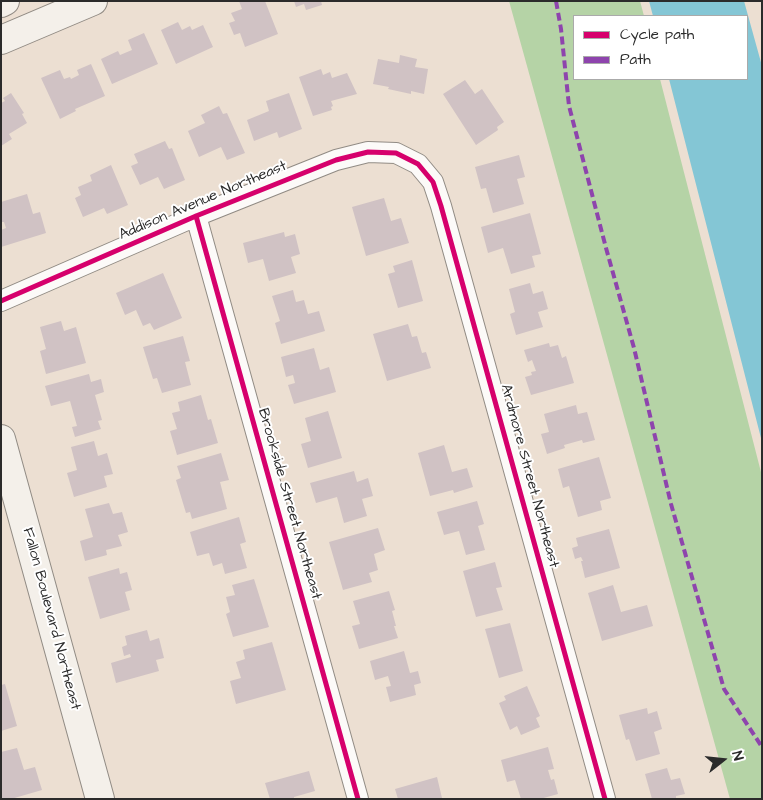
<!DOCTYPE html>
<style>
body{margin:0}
#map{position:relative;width:763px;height:800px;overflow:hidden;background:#ecdfd2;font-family:"Architects Daughter",sans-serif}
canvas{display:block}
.frame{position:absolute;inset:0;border:2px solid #2b2b2b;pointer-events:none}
.legend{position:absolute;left:573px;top:15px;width:175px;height:65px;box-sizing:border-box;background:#fff;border:1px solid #aaa;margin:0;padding:6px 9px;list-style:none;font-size:15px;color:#2b2b2b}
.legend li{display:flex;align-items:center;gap:10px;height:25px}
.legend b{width:25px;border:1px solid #aaa}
.north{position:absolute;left:698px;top:735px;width:50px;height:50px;-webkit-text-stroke:4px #fff;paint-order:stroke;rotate:74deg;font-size:14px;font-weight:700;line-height:20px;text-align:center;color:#2b2b2b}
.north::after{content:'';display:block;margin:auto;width:18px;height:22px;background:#2b2b2b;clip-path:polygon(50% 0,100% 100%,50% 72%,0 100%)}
</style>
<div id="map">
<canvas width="763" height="800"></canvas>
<div class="frame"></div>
<ul class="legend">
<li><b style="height:6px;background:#d6006c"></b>Cycle path</li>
<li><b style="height:6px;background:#8e44ad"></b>Path</li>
</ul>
<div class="north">N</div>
</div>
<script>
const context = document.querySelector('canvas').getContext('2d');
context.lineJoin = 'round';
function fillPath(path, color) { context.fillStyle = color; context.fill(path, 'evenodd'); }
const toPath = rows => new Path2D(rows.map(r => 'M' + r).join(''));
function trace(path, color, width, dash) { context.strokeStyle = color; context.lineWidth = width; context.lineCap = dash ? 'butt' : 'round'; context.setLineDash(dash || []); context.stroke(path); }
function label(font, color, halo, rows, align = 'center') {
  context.font = font + ' "Architects Daughter",sans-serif'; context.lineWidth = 4; context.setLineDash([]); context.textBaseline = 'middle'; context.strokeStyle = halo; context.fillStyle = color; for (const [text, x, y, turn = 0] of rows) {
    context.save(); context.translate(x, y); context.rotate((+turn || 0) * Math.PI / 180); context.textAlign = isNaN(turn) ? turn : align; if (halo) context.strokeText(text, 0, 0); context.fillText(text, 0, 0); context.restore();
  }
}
fillPath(toPath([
 [509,1,640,1,644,16,574,16,574,79,660,79,762,476,762,799,730,799]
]), '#b5d3a6');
fillPath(toPath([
 [649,1,744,1,762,66,762,442,669,79,747,79,747,16,653,16]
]), '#84c6d5');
fillPath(toPath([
 [239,1,265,1,278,34,245,47,240,33,234,35,229,23,235,21,231,13,242,9],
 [294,1,321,1,322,5,306,10,304,4,296,7],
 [178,22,182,30,190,26,192,30,203,25,213,47,176,64,161,30],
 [144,33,158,64,112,84,101,59,118,51,120,55,132,50,128,40],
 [400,55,417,59,415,67,428,69,424,94,411,91,411,94,388,89,389,87,373,84,378,59,399,63],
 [91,64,105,96,75,109,76,111,60,119,41,78,60,70,64,79,70,77,71,79,79,75,77,70],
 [321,69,323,75,330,72,332,78,347,73,357,94,331,101,333,106,331,107,332,110,313,116,299,77],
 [465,80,475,94,482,89,504,122,497,127,498,130,476,145,443,94],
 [11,93,24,113,22,114,27,123,9,134,12,139,1,146,1,103,5,101,3,98],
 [289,93,302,129,279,138,277,132,254,141,247,120,269,111,266,101],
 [219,106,223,114,227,113,245,153,227,160,221,147,199,157,188,131,205,123,201,115],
 [165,141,169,149,172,148,185,180,164,189,158,177,140,185,131,166,138,163,134,154],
 [519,155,525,177,517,179,524,204,493,213,486,188,481,189,475,167],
 [111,165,128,205,107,214,104,208,83,217,75,198,81,195,78,187,92,181,90,175],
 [27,194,33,214,40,212,46,233,1,247,1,230,6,228,4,222,1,222,1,202],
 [384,198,391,221,401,218,409,243,366,256,352,207],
 [530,213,541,254,532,256,535,267,511,274,503,248,488,253,481,227],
 [284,232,285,237,295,234,300,254,291,257,296,273,269,281,263,259,248,263,243,243],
 [412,260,423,301,398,308,388,274,395,272,393,266],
 [163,273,182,318,154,330,150,323,143,326,136,310,125,315,116,293],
 [530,283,533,294,543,291,548,309,538,312,543,327,516,335,510,314,515,312,509,289],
 [293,290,296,302,304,300,308,314,319,311,325,331,281,344,275,323,280,321,272,296],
 [61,321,64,331,76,327,86,363,46,374,40,351,46,349,40,327],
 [408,324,412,337,417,336,422,353,426,352,431,368,387,381,373,334],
 [183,336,190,361,185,362,191,385,162,393,157,378,153,379,143,347],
 [549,343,550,347,558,345,562,358,566,356,574,383,531,395,525,377,532,375,531,372,536,371,532,360,528,362,524,350],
 [314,348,320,370,329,367,336,392,294,404,288,385,295,383,293,375,286,377,281,357],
 [89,374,91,382,101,379,104,392,95,395,102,420,98,421,101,429,75,437,72,427,77,426,70,401,51,406,45,386],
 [201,395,208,420,211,419,218,443,177,455,170,431,177,429,172,413,180,411,178,402],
 [576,405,578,414,587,412,595,440,583,443,582,440,564,445,565,448,547,454,541,434,549,432,544,414],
 [328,411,342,458,308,468,301,444,311,441,305,418],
 [94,441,98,456,107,453,113,474,104,476,107,487,74,497,67,473,77,470,71,447],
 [444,445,452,472,467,468,473,487,454,493,453,490,430,496,418,453],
 [221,453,229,480,220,482,227,509,192,519,190,512,186,513,176,480,181,478,177,466],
 [599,457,611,498,600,501,602,510,578,517,569,486,563,488,558,469],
 [354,471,357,482,368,478,373,496,362,499,367,516,344,523,337,497,316,503,310,483],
 [477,501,484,524,478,526,485,550,466,555,459,531,444,535,437,512],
 [109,503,113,514,122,512,128,532,118,535,122,546,106,550,107,555,85,561,80,541,93,537,85,509],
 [239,517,246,542,240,544,247,568,225,574,222,563,213,566,209,553,197,556,190,532],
 [378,528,385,550,374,554,378,570,369,573,372,582,343,590,329,542],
 [609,529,620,568,585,578,581,561,583,561,581,557,575,559,572,548,578,546,576,538],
 [495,562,502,587,496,588,503,610,476,617,463,571],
 [119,568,120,574,127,572,132,590,125,592,130,610,100,619,88,577],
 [254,579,269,627,233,637,226,614,230,612,226,597,235,595,232,585],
 [613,585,621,612,647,605,653,626,602,641,588,593],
 [389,591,395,610,392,611,396,626,394,626,398,638,359,649,352,626,360,624,353,601],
 [510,623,523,671,499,678,485,629],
 [147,630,150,641,159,638,164,658,156,660,159,671,116,683,111,663,131,657,130,654,124,656,122,647,127,645,125,636],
 [272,642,286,690,236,704,230,681,241,678,236,662,245,659,243,650],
 [404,651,410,673,418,671,421,683,414,685,416,695,390,702,386,687,391,686,388,676,375,680,370,661],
 [5,684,17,726,1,731,1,685],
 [527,686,540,716,536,718,540,727,521,735,517,726,510,730,499,703,506,700,504,696],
 [647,708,648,714,657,711,662,729,654,732,660,754,636,761,629,739,626,740,619,715],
 [548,747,554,769,548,770,551,780,554,779,558,794,540,799,521,799,515,780,507,782,501,760],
 [17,748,24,770,35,767,42,790,11,799,1,799,1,752],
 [667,768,671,780,680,778,685,794,676,796,676,799,652,799,645,774],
 [309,771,315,791,294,797,294,799,270,799,265,783],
 [437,777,442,798,398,799,395,789]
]), '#d0c2c4');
const street = toPath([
 [196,216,358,799],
 [1,301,196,216,336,160,368,152,396,153,418,164,433,182,441,206,605,799]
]);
const secondary = toPath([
 [1,3,5,1],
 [1,40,93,1],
 [1,439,100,799]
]);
trace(street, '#918b84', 22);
trace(secondary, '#918b84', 30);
trace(street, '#fcfaf8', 20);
trace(secondary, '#f4f0ea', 28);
trace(toPath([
 [556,1,561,29,569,106,606,248,634,348,671,504,724,689,762,747]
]), '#8e44ad', 4, [8, 4]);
trace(toPath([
 [196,216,358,799],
 [1,301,196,216,336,160,368,152,396,153,418,164,433,182,441,206,605,799]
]), '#d6006c', 5);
label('15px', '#2b2b2b', '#fff', [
 ["Addison Avenue Northeast",203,201,-23],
 ["Ardmore Street Northeast",529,476,75],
 ["Brookside Street Northeast",289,504,74],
 ["Fallon Boulevard Northeast",51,619,75]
]);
</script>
